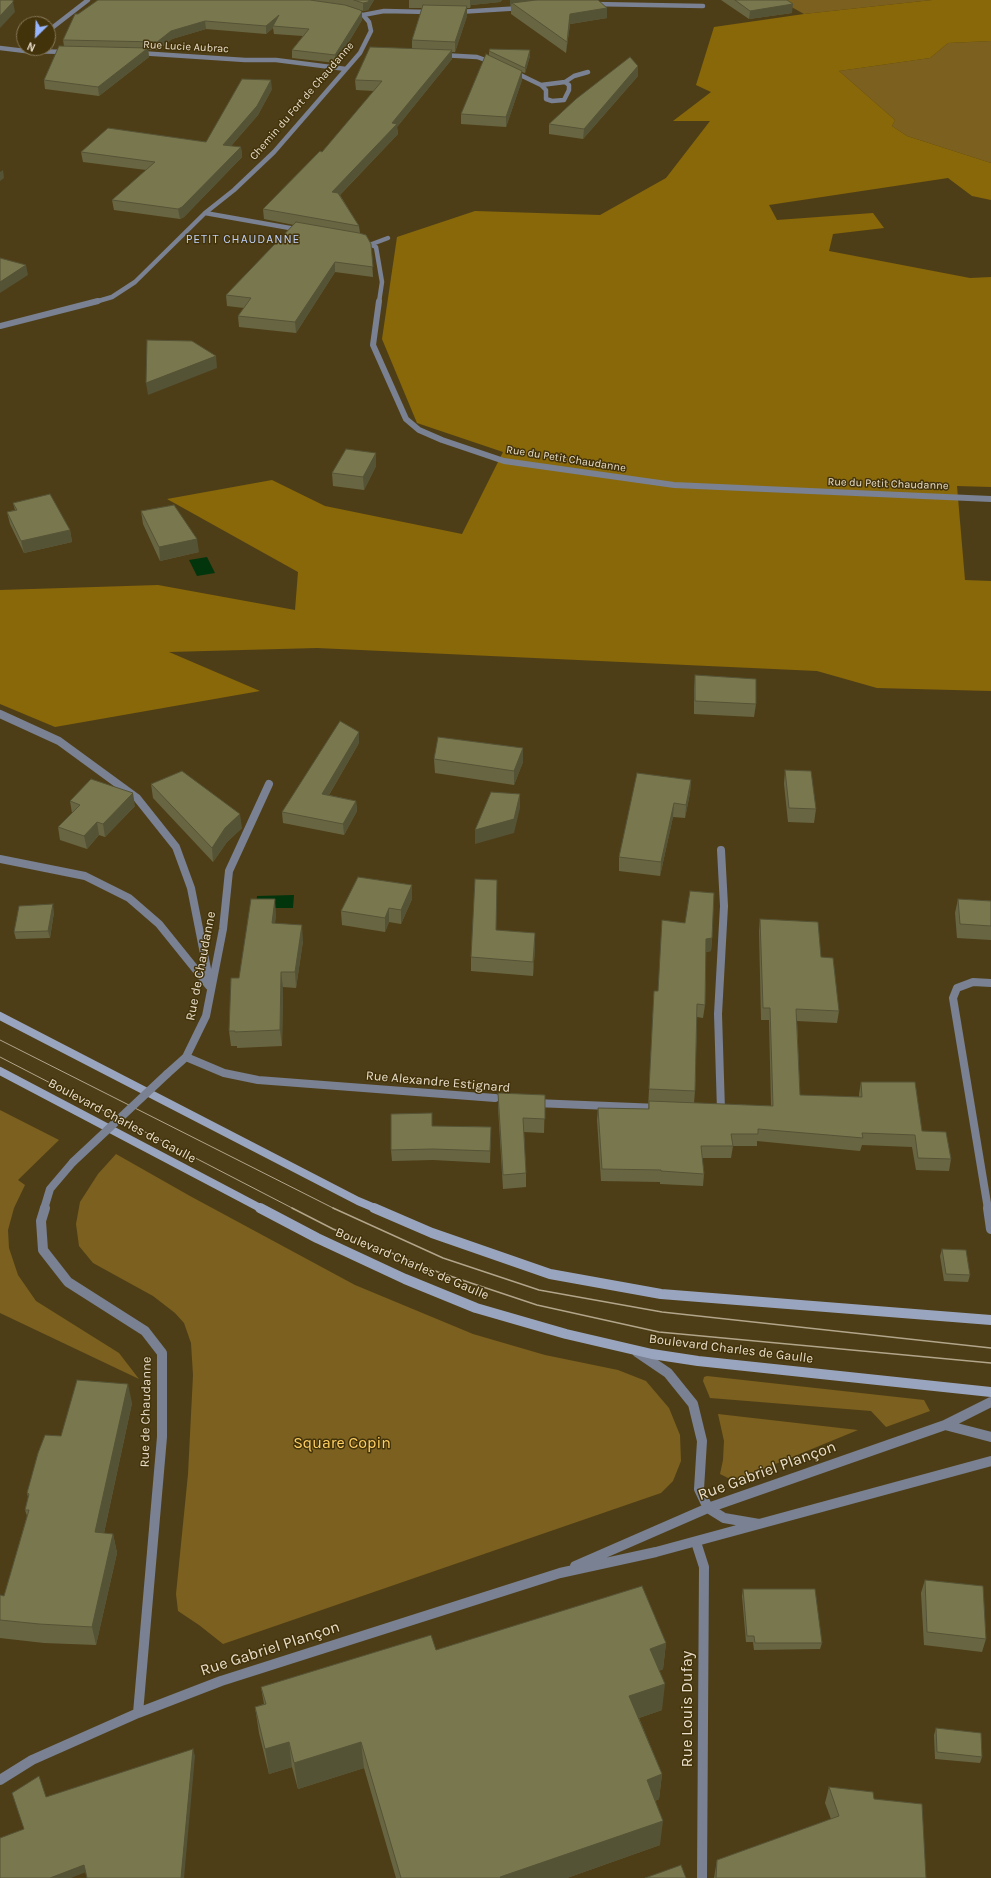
<!DOCTYPE html>
<meta charset="utf-8">
<style>
body{margin:0}
#map{position:relative;width:991px;height:1878px;overflow:hidden;background:#4e3e17;font-family:Karla,sans-serif}
canvas{display:block}
.north{position:absolute;left:16px;top:16px;width:40px;height:40px;box-sizing:border-box;background:#43330b;border:1px solid #857757;border-radius:50%;rotate:204deg;font-size:11px;font-weight:700;line-height:16px;text-align:center;color:#e8deca}
.north::after{content:'';display:block;margin:auto;width:14px;height:18px;background:#97b6fd;clip-path:polygon(50% 0,100% 100%,50% 72%,0 100%)}
</style>
<div id="map">
<canvas width="991" height="1878"></canvas>
<div class="north">N</div>
</div>
<script>
const context = document.querySelector('canvas').getContext('2d');
context.lineJoin = 'round';
function fillPath(path, color) { context.fillStyle = color; context.fill(path, 'evenodd'); }
const toPath = rows => new Path2D(rows.map(r => 'M' + r).join(''));
function trace(path, color, width, dash) { context.strokeStyle = color; context.lineWidth = width; context.lineCap = dash ? 'butt' : 'round'; context.setLineDash(dash || []); context.stroke(path); }
function label(font, color, halo, rows, align = 'center') {
  context.font = font + ' Karla,sans-serif'; context.lineWidth = 3; context.setLineDash([]); context.textBaseline = 'middle'; context.strokeStyle = halo; context.fillStyle = color; for (const [text, x, y, turn = 0] of rows) {
    context.save(); context.translate(x, y); context.rotate((+turn || 0) * Math.PI / 180); context.textAlign = isNaN(turn) ? turn : align; if (halo) context.strokeText(text, 0, 0); context.fillText(text, 0, 0); context.restore();
  }
}
fillPath(toPath([
 [779,0,932,0,804,14],
 [991,41,991,163,907,136,892,126,895,120,839,71,930,58,948,43],
 [0,1110,59,1140,18,1180,25,1185,14,1208,8,1230,9,1248,18,1275,36,1301,119,1353,139,1379,0,1313],
 [116,1154,190,1196,355,1285,473,1334,545,1355,618,1370,646,1381,669,1408,680,1435,681,1461,673,1481,661,1493,223,1644,199,1625,178,1611,176,1594,188,1474,193,1375,191,1343,184,1323,175,1313,153,1296,93,1263,79,1246,76,1224,80,1202,98,1174],
 [707,1376,924,1400,930,1411,886,1427,871,1411,710,1398,703,1381,704,1377],
 [718,1414,858,1430,734,1481,720,1474,723,1460,724,1441]
]), '#7b601f');
fillPath(toPath([
 [932,0,991,0,991,41,948,43,930,58,839,71,895,120,892,126,907,136,991,163,991,200,972,196,948,178,769,205,777,220,873,213,884,228,833,234,829,251,970,278,991,277,991,487,957,486,965,580,991,581,991,691,877,688,817,671,317,648,169,652,260,691,55,727,0,704,0,590,158,585,295,610,298,572,167,499,272,480,325,506,462,534,503,452,417,423,382,339,397,237,475,211,600,215,666,178,710,121,673,121,711,92,696,85,714,27,804,14]
]), '#896809');
fillPath(toPath([
 [207,557,215,573,197,576,189,560],
 [294,895,293,908,256,908,257,896]
]), '#02350c');
trace(toPath([
 [593,4,703,6],
 [372,244,388,238]
]), '#798192', 4.5);
trace(toPath([
 [535,1103,659,1108],
 [717,1110,721,1110,718,1014,724,906,721,850],
 [988,1209,953,998,957,988,973,982,991,983]
]), '#798192', 8);
trace(toPath([
 [988,1208,991,1229]
]), '#798192', 10);
trace(toPath([
 [696,1542,704,1567,702,1878]
]), '#798192', 10);
trace(toPath([
 [458,12,522,8],
 [363,15,384,11,430,12],
 [48,31,88,0],
 [0,48,25,51,68,52],
 [139,53,245,60,276,60,346,69],
 [441,55,477,57,494,63],
 [514,72,541,85,546,90,546,99,552,101,564,100,569,90,569,85,565,82],
 [541,85,565,82,574,76,588,72],
 [205,213,301,230],
 [361,240,376,247,382,282,379,302],
 [95,302,112,297,135,282,205,213,234,190,274,152,360,53,371,31,369,22,363,15,353,11]
]), '#798192', 4.5);
trace(toPath([
 [379,301,373,345,406,419,419,430,442,440,504,461,674,485,991,499],
 [0,326,98,301]
]), '#798192', 6);
trace(toPath([
 [0,714,59,741,137,798,176,847,191,888,211,989],
 [0,859,85,876,129,898,159,924,209,986],
 [186,1057,224,1073,258,1080,495,1098],
 [167,1074,186,1057,206,1016,223,929,229,871,269,784],
 [44,1209,50,1189,73,1162]
]), '#798192', 8);
trace(toPath([
 [45,1208,41,1221,43,1250,68,1282,145,1331,162,1353,162,1437,138,1713],
 [637,1352,668,1373,693,1404,702,1441,699,1489,708,1508,724,1518,759,1524],
 [945,1425,991,1437],
 [575,1566,708,1508,945,1425,991,1402],
 [0,1780,32,1760,138,1713,221,1681,560,1573,656,1552,991,1461]
]), '#798192', 10);
trace(toPath([
 [0,1016,358,1201,377,1209],
 [0,1071,262,1209]
]), '#99a5bf', 8);
trace(toPath([
 [260,1208,317,1238,405,1279,476,1308,566,1334,652,1354,698,1361,991,1392],
 [374,1208,432,1233,550,1274,661,1294,991,1320]
]), '#99a5bf', 10);
trace(toPath([
 [0,1040,335,1209],
 [0,1057,294,1209]
]), '#b1a58a', 1);
trace(toPath([
 [292,1208,333,1229,438,1272,537,1305,659,1332,991,1363],
 [333,1208,443,1258,539,1290,662,1312,991,1348]
]), '#b1a58a', 1.5);
trace(toPath([
 [73,1162,167,1074]
]), '#798192', 8);
fillPath(toPath([
 [98,0,374,0,368,10,363,11,346,5,362,12,362,20,336,63,292,58,292,50,303,36,274,34,273,28,266,34,206,29,172,39,158,50,148,50,149,57,99,96,45,89,44,80,64,46,63,40],
 [409,0,502,0,500,2,471,5,470,8,467,8,467,16,455,52,452,52,452,59,397,127,398,134,340,195,359,226,360,233,371,244,373,277,335,272,296,333,239,327,238,316,244,308,227,306,226,295,294,225,264,219,263,209,322,152,374,91,356,90,355,80,412,49,412,40,422,8,409,8],
 [510,0,607,8,607,18,570,24,566,53,511,14,511,6,510,6],
 [721,0,787,0,792,13,749,19],
 [530,50,530,56,525,73,522,72,522,80,506,127,461,124,461,114,489,56,489,51],
 [638,76,583,139,549,134,549,124],
 [272,89,258,115,231,146,241,147,242,157,184,217,180,219,114,210,112,200,146,170,83,162,81,152,206,142],
 [376,466,364,490,333,486,332,473],
 [13,503,70,530,72,542,24,553,10,524,7,512,15,510],
 [141,511,199,552,160,561,143,524],
 [695,675,756,704,754,717,694,714,694,688],
 [359,743,329,795,356,801,357,811,344,835,283,823,282,812],
 [434,759,523,762,514,785,435,773],
 [785,770,816,809,814,823,788,822,784,784],
 [691,780,690,793,685,818,673,817,660,876,619,871,619,857],
 [151,784,242,828,227,842,213,862,153,798],
 [70,801,135,806,105,837,99,835,87,849,60,840,58,827,72,813],
 [412,899,401,924,389,922,385,932,342,925,341,911],
 [958,899,991,901,991,940,957,938,955,913],
 [54,912,50,938,16,939,14,932],
 [276,914,275,923,303,941,296,988,283,987,282,1046,237,1048,237,1046,231,1046,229,1031,239,978],
 [760,919,821,957,839,1011,837,1023,797,1021,800,1095,859,1097,859,1094,861,1082,922,1131,951,1159,949,1171,916,1170,912,1147,862,1145,860,1151,757,1141,757,1146,733,1146,731,1158,702,1158,704,1174,703,1186,660,1184,660,1182,601,1181,597,1120,598,1108,648,1109,654,991,658,991,712,938,711,951,706,952,705,1005,703,1018,697,1017,695,1091,694,1103,771,1106,769,1020,761,1020,759,931],
 [496,930,535,933,535,947,533,976,471,971,471,957],
 [498,1093,545,1095,544,1133,524,1132,526,1173,526,1187,503,1189,498,1107],
 [432,1126,491,1127,490,1163,433,1160,392,1161,391,1150],
 [942,1249,970,1275,968,1282,944,1281,940,1256],
 [132,1403,104,1533,113,1534,117,1553,96,1645,44,1643,0,1638,0,1595,4,1596,27,1516,25,1510,28,1497,27,1493,61,1436],
 [925,1580,986,1639,982,1652,924,1645,921,1593],
 [743,1589,822,1643,820,1649,754,1650,753,1642,746,1642,742,1596],
 [666,1643,663,1669,659,1671,662,1710,639,1718,662,1774,659,1799,655,1801,660,1845,567,1878,396,1878,364,1768,298,1789,292,1767,269,1774,259,1733,255,1707,264,1704,261,1687,436,1650],
 [936,1728,982,1757,980,1763,935,1759,934,1735],
 [829,1787,874,1799,926,1878,714,1878,717,1860,831,1819,825,1803]
]), '#686642');
fillPath(toPath([
 [369,0,374,0,368,10,363,11,363,3],
 [470,0,502,0,500,2,471,5,470,8],
 [510,0,554,0,512,3,511,6,510,6],
 [13,2,15,12,0,28,0,16],
 [793,4,792,13,749,19,750,11],
 [467,6,467,16,455,52,455,42],
 [607,8,607,18,570,24,566,53,567,42,570,14],
 [362,12,362,20,336,63,335,55],
 [279,15,273,26,273,28,266,34,266,26],
 [205,21,206,29,172,39,158,50,157,42,171,31],
 [148,48,149,57,99,96,98,87],
 [452,50,452,59,397,127,398,134,332,203,332,192,392,123],
 [530,50,530,56,525,73,525,68],
 [638,66,638,76,583,139,584,129],
 [522,71,522,80,506,127,506,117],
 [271,80,272,89,258,115,224,154,223,145],
 [241,147,242,157,184,217,180,219,178,209],
 [3,170,4,178,0,181,0,172],
 [335,262,335,272,296,333,295,322],
 [26,265,28,275,0,293,0,282],
 [216,356,217,368,148,395,146,383],
 [376,453,376,466,364,490,363,477],
 [70,530,72,542,24,553,21,541],
 [197,539,199,552,160,561,159,547],
 [359,732,359,743,323,805,322,794],
 [523,748,523,762,514,785,514,771],
 [691,780,690,793,685,818,686,805],
 [133,793,135,806,105,837,103,824],
 [520,794,520,808,514,833,475,844,475,830],
 [356,801,357,811,344,835,343,824],
 [674,803,673,817,660,876,661,862],
 [240,814,242,828,227,842,213,862,212,848,225,828],
 [97,822,99,835,87,849,84,836],
 [412,885,412,899,401,924,401,910],
 [275,899,276,914,273,938,272,923],
 [53,904,54,912,50,938,48,931],
 [389,908,389,922,385,932,385,918],
 [302,925,303,941,296,988,295,972],
 [535,933,535,947,533,976,533,962],
 [712,938,711,951,705,952,706,939],
 [281,972,283,987,282,1046,280,1030],
 [128,1384,132,1403,100,1551,95,1532],
 [113,1534,117,1553,96,1645,92,1627],
 [666,1643,663,1669,647,1675,650,1649],
 [665,1684,662,1710,627,1722,629,1696],
 [289,1742,292,1767,269,1774,265,1749],
 [361,1742,364,1768,298,1789,294,1763],
 [193,1749,195,1756,184,1878,181,1878],
 [662,1774,659,1799,644,1805,647,1780],
 [663,1821,660,1845,567,1878,500,1878,500,1877],
 [84,1865,86,1872,71,1878,50,1878]
]), '#555336');
const building = toPath([
 [0,0,13,0,13,2,0,16,0,0],
 [98,0,310,0,345,5,360,10,362,12,335,55,292,50,309,29,273,26,279,15,266,26,205,21,171,31,157,42,63,40,75,14,78,14,98,0],
 [354,0,369,0,368,2,363,3,354,0],
 [536,0,598,0,607,8,570,14,567,42,512,3,536,0],
 [735,0,787,0,793,4,750,11,735,0],
 [423,5,467,6,455,42,412,40,423,5],
 [59,46,148,48,98,87,44,80,59,46],
 [370,47,452,50,392,123,397,124,332,192,338,193,359,226,263,209,320,151,322,152,382,81,355,80,370,47],
 [490,49,530,50,525,68,489,51,490,49],
 [486,54,522,71,506,117,461,114,486,54],
 [630,57,638,66,584,129,549,124,576,99,630,57],
 [242,79,271,80,257,106,223,145,241,147,182,207,178,209,112,200,155,162,81,152,108,128,206,142,242,79],
 [296,222,359,233,366,235,371,244,373,267,335,262,295,322,238,316,251,298,226,295,296,222],
 [0,258,26,265,0,282,0,258],
 [147,340,192,341,216,356,146,383,147,340],
 [346,449,376,453,363,477,332,473,346,449],
 [50,494,70,530,21,541,7,512,17,510,13,503,50,494],
 [174,505,197,539,159,547,141,511,174,505],
 [695,675,756,679,756,704,695,701,695,675],
 [340,721,359,732,322,794,356,801,343,824,282,812,340,721],
 [438,737,523,748,514,771,434,759,438,737],
 [785,770,811,771,816,809,789,808,785,770],
 [182,771,240,814,225,828,212,848,151,784,182,771],
 [637,773,691,780,686,805,674,803,661,862,619,857,637,773],
 [91,779,133,793,103,824,97,822,84,836,58,827,80,805,70,801,91,779],
 [491,792,520,794,514,819,475,830,491,792],
 [358,877,412,885,401,910,389,908,385,918,341,911,358,877],
 [475,879,497,880,496,930,535,933,533,962,471,957,475,879],
 [690,891,714,893,712,938,706,939,705,1005,697,1004,695,1091,649,1089,654,991,658,991,662,920,685,923,690,891],
 [251,899,275,899,272,923,302,925,295,972,281,972,280,1030,235,1032,235,1031,229,1031,231,978,239,978,251,899],
 [958,899,991,901,991,926,960,924,958,899],
 [53,904,48,931,14,932,19,906,53,904],
 [760,919,818,922,821,957,833,958,839,1011,796,1009,800,1095,862,1097,861,1082,915,1082,922,1131,946,1132,951,1159,918,1158,915,1135,862,1133,863,1138,758,1129,758,1134,731,1134,733,1146,701,1146,704,1174,661,1171,661,1170,602,1169,598,1108,649,1109,649,1101,773,1106,770,1008,763,1008,760,919],
 [498,1093,545,1095,545,1119,523,1118,526,1173,503,1175,498,1093],
 [432,1113,432,1126,491,1127,490,1151,433,1149,391,1150,391,1114,432,1113],
 [942,1249,966,1250,970,1275,946,1274,942,1249],
 [77,1380,128,1384,95,1532,113,1534,92,1627,39,1624,0,1620,0,1595,4,1596,29,1510,25,1510,29,1494,27,1493,38,1453,45,1435,61,1436,77,1380],
 [925,1580,983,1586,986,1639,927,1632,925,1580],
 [642,1586,666,1643,650,1649,665,1684,629,1696,662,1774,647,1780,663,1821,500,1877,501,1878,401,1878,361,1742,294,1763,289,1742,265,1749,255,1707,266,1704,261,1687,431,1635,436,1650,642,1586],
 [743,1589,815,1589,822,1643,755,1643,754,1636,747,1636,743,1589],
 [936,1728,981,1733,982,1757,937,1752,936,1728],
 [193,1749,181,1878,87,1878,84,1865,50,1878,0,1878,0,1838,24,1829,12,1793,39,1776,46,1797,193,1749],
 [829,1787,873,1792,874,1799,922,1804,926,1878,716,1878,717,1860,839,1816,829,1787],
 [681,1865,686,1878,645,1878,681,1865]
]);
fillPath(building, '#79774d');
trace(building, '#555336', 1);
label('11px', '#e8deca', '#43330b', [
 ["Rue Lucie Aubrac",186,47,3],
 ["Chemin du Fort de Chaudanne",302,101,-49],
 ["Rue du Petit Chaudanne",566,459,9],
 ["Rue du Petit Chaudanne",888,484,2]
]);
context.letterSpacing = '1px';
label('12px', '#bed0f9', '#43330b', [
 ["PETIT CHAUDANNE",243,240]
]);
context.letterSpacing = '0px';
label('13px', '#e8deca', '#43330b', [
 ["Rue de Chaudanne",201,966,-79],
 ["Rue Alexandre Estignard",438,1082,5],
 ["Boulevard Charles de Gaulle",122,1121,28],
 ["Boulevard Charles de Gaulle",412,1264,23],
 ["Boulevard Charles de Gaulle",731,1349,7],
 ["Rue de Chaudanne",146,1412,-89]
]);
label('16px', '#fecf62', '#43330b', [
 ["Square Copin",342,1443]
]);
label('16px', '#e8deca', '#43330b', [
 ["Rue Gabriel Plançon",767,1471,-20],
 ["Rue Gabriel Plançon",270,1649,-18],
 ["Rue Louis Dufay",687,1709,-90]
]);
</script>
